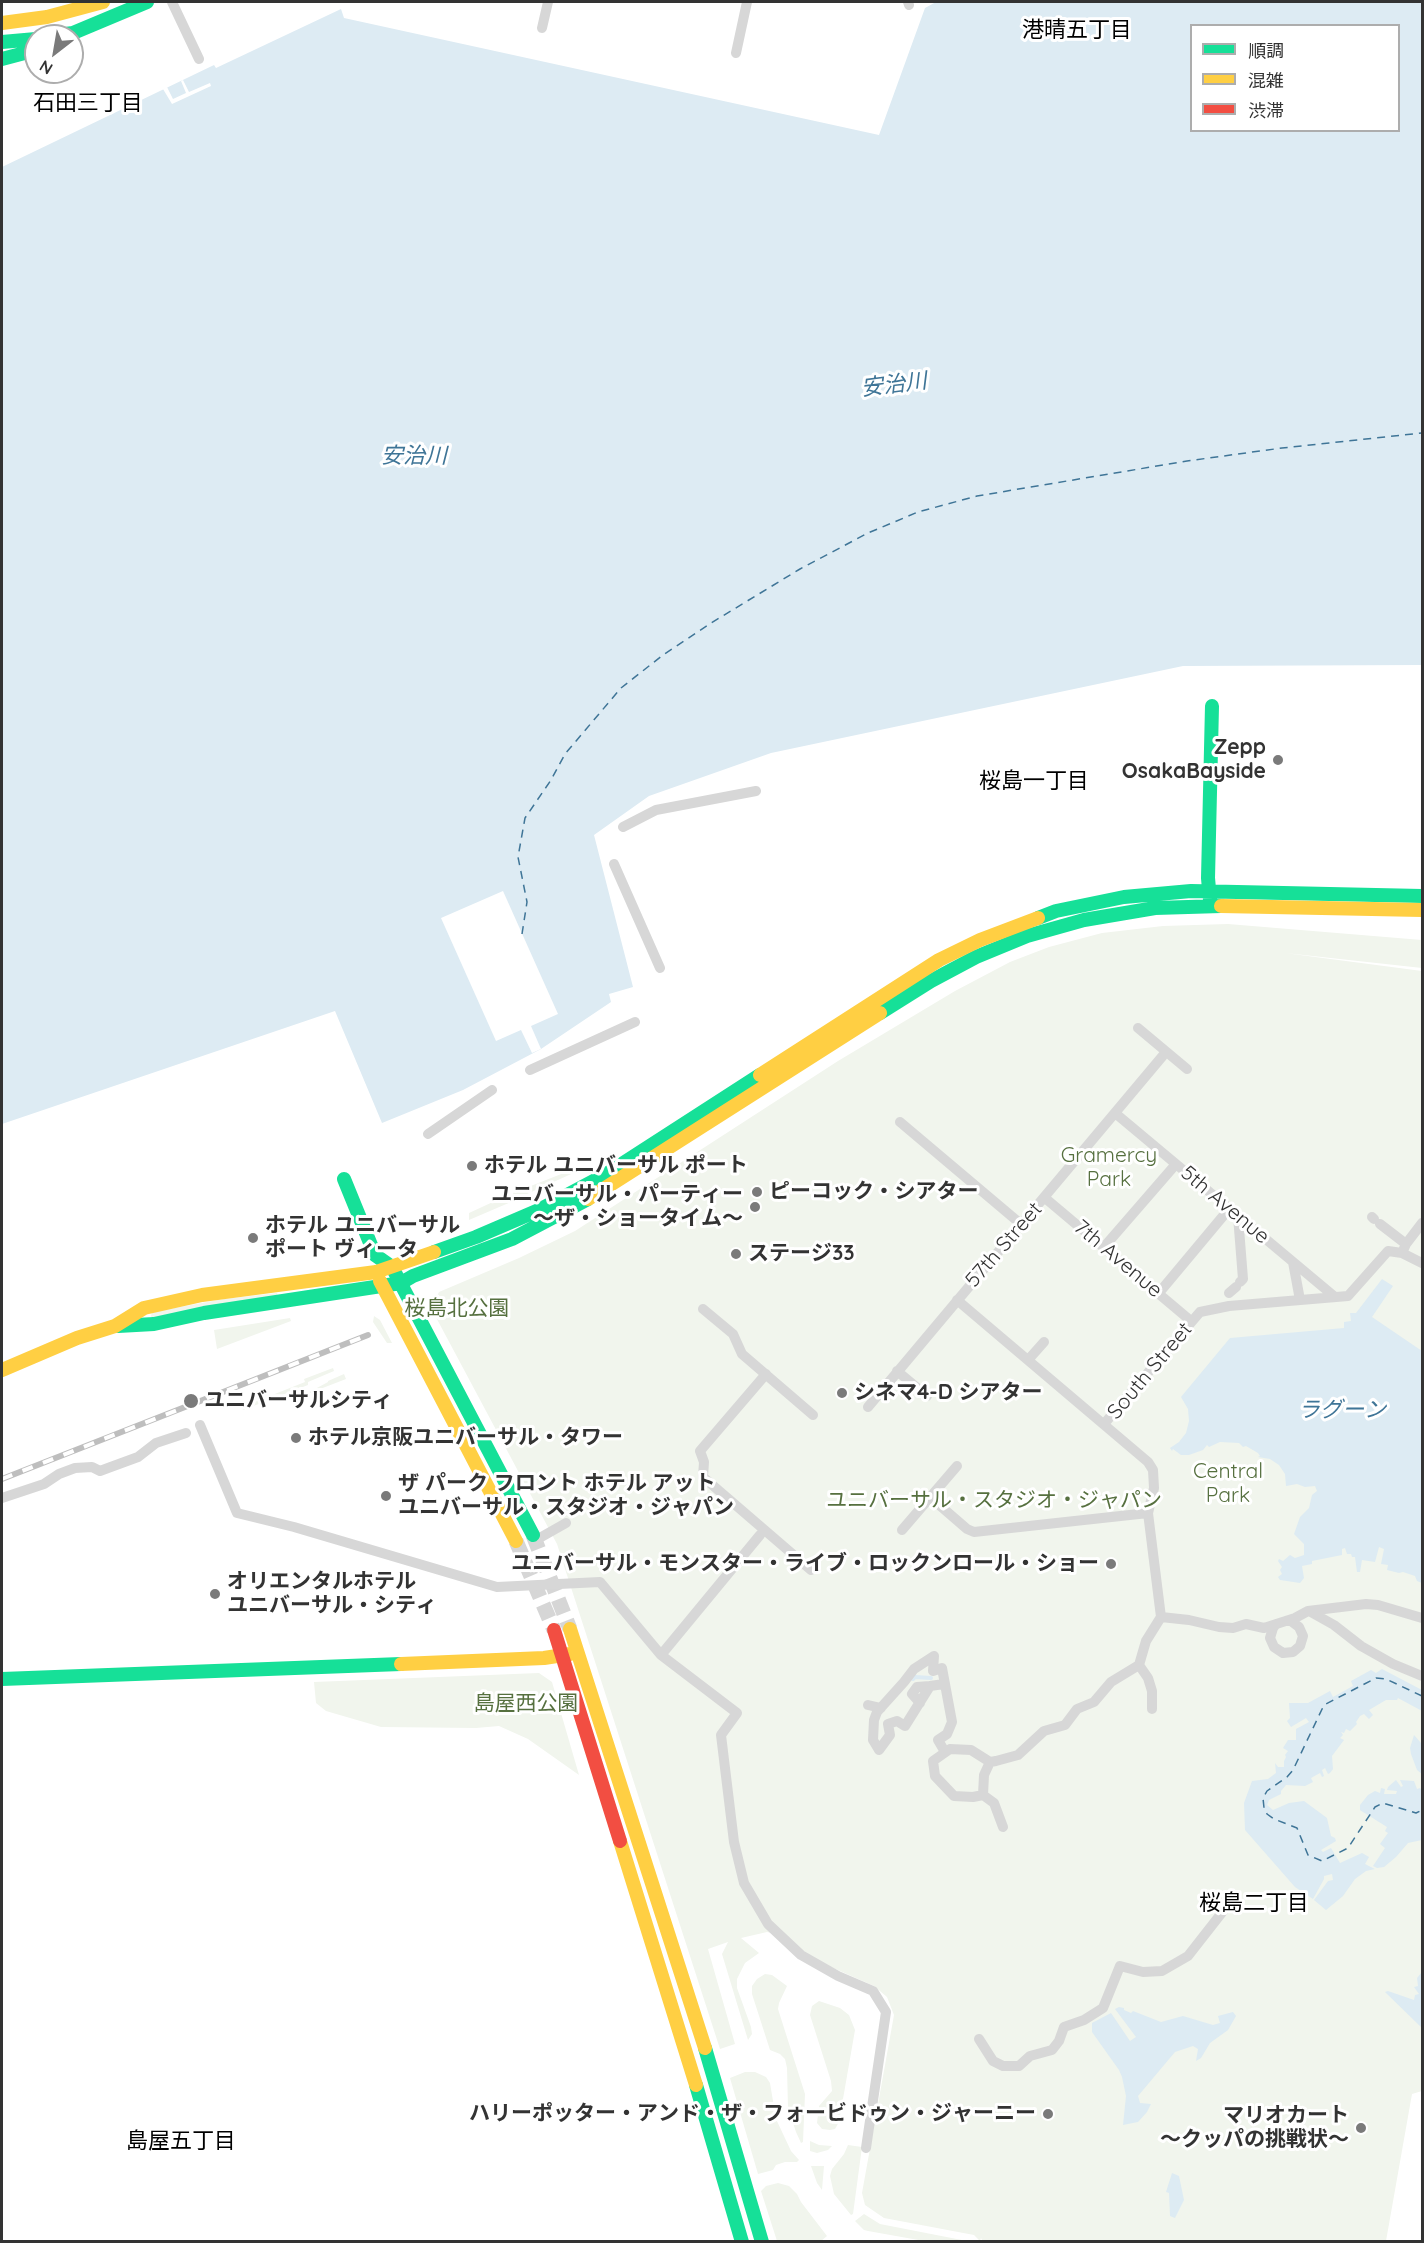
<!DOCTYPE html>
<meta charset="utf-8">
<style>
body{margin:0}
#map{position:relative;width:1424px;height:2243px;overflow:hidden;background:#fff;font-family:Quicksand,"Noto Sans JP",sans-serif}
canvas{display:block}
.frame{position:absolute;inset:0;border:3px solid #333;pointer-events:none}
.legend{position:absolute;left:1190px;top:24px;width:210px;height:108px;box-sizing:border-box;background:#fff;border:2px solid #adadad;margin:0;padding:8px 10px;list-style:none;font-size:18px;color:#333}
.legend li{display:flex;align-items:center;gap:12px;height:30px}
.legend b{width:30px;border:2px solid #adadad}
.north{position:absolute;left:24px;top:24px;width:60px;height:60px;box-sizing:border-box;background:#fff;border:2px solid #adadad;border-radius:50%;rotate:211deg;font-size:16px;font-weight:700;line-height:24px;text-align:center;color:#333}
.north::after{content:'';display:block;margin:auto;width:21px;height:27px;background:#7a7a7a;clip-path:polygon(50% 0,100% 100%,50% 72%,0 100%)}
</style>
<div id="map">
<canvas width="1424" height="2243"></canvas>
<div class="frame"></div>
<ul class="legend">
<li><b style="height:8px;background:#16e098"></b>順調</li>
<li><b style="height:8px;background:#ffcf43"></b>混雑</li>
<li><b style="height:8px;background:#f24e42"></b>渋滞</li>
</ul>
<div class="north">N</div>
</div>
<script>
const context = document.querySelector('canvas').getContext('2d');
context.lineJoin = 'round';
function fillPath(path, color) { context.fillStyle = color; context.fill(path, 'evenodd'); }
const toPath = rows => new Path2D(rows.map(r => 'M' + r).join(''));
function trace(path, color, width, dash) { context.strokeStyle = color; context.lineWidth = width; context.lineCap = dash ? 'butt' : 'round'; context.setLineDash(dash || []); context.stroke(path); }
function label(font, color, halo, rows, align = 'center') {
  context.font = font + ' Quicksand,"Noto Sans JP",sans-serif'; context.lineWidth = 6; context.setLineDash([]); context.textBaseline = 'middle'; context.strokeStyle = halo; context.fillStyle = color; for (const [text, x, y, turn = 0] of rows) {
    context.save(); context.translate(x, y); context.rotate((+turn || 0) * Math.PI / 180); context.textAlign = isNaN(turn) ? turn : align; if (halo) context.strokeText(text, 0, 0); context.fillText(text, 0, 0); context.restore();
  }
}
fillPath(toPath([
 [1228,924,1422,940,1422,968,1285,953,1422,971,1422,2091,1412,2094,1386,2241,983,2242,981,2238,980,2241,974,2235,884,2218,865,2205,862,2193,894,2015,887,1997,874,1986,815,1960,780,1935,767,1932,741,1938,759,1953,745,1963,737,1979,737,1988,751,2027,752,2034,748,2040,722,1954,728,1942,708,1949,735,2044,720,2049,557,1544,431,1308,439,1292,519,1258,575,1231,838,1061,955,991,1010,962,1049,947,1102,933,1163,926],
 [579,1167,580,1170,516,1199,513,1193],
 [508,1195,511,1202,469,1220,469,1213],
 [277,1293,278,1297,152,1318,151,1316,152,1312,224,1299],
 [374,1316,380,1320,392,1343,387,1343,373,1322],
 [290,1318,291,1321,217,1349,214,1330],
 [333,1368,334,1371,308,1382,308,1385,243,1410,242,1407,305,1382,304,1379],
 [344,1374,346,1379,302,1396,328,1382,328,1381],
 [539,1673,552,1682,579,1775,528,1739,499,1726,476,1728,381,1727,326,1711,316,1703,314,1682],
 [765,1974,772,1975,787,1986,779,2003,778,2009,805,2094,803,2142,801,2143,796,2132,788,2108,787,2068,785,2059,780,2054,770,2050,752,1994,752,1986,757,1979],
 [819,2001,840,2008,849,2015,855,2030,839,2122,835,2129,830,2130,822,2129,817,2123,819,2106,832,2091,831,2081,810,2015,812,2006],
 [745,2072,755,2072,766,2077,770,2083,776,2119,791,2151,799,2160,797,2162,785,2162,776,2165,773,2170,758,2174,730,2078],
 [810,2141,819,2145,832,2146,828,2150,817,2153,810,2151],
 [848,2145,862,2147,853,2214,851,2215,834,2194,830,2176,832,2169,844,2154],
 [811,2166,824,2166,822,2190,817,2183],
 [778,2183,789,2186,797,2194,801,2202,827,2236,821,2241,777,2241,761,2191,766,2186],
 [864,2214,880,2224,967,2241,924,2241,868,2231,864,2230,855,2221]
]), '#f1f5ed');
fillPath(toPath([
 [936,2,1422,2,1422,665,1183,666,771,753,649,796,594,835,633,987,609,994,611,1002,541,1049,463,1090,382,1123,335,1011,2,1124,2,167,214,65,216,68,341,9,344,18,879,135,925,8],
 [1192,26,1398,26,1398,130,1192,130],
 [1382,1279,1393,1286,1372,1317,1422,1351,1422,1583,1417,1581,1415,1576,1403,1572,1399,1573,1387,1570,1388,1565,1381,1564,1384,1549,1379,1547,1375,1562,1362,1560,1360,1572,1357,1572,1355,1557,1352,1557,1351,1554,1347,1554,1345,1548,1342,1549,1342,1555,1312,1561,1312,1564,1302,1566,1304,1578,1300,1583,1280,1580,1278,1577,1282,1574,1280,1570,1282,1567,1278,1561,1279,1559,1283,1561,1290,1555,1295,1558,1304,1555,1304,1544,1294,1534,1300,1517,1309,1508,1312,1495,1317,1491,1315,1486,1305,1487,1297,1484,1286,1486,1285,1474,1279,1465,1270,1459,1258,1457,1260,1456,1258,1453,1246,1446,1243,1447,1239,1443,1220,1442,1209,1447,1207,1445,1203,1450,1189,1455,1181,1455,1173,1449,1172,1451,1170,1448,1179,1442,1186,1433,1189,1421,1188,1409,1181,1397,1230,1338,1344,1328,1344,1322,1351,1321,1350,1313,1356,1313],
 [1382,1669,1422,1690,1422,1711,1398,1698,1397,1700,1386,1700,1369,1710,1373,1715,1369,1719,1364,1714,1360,1716,1356,1722,1357,1724,1350,1731,1346,1729,1344,1733,1341,1732,1343,1735,1340,1738,1344,1740,1332,1756,1333,1769,1330,1773,1328,1774,1325,1768,1322,1770,1324,1776,1322,1777,1320,1773,1311,1778,1313,1782,1305,1786,1286,1785,1281,1791,1281,1794,1269,1800,1267,1805,1273,1810,1289,1803,1304,1801,1327,1818,1331,1836,1335,1838,1336,1841,1321,1850,1323,1852,1331,1848,1340,1863,1362,1853,1369,1857,1365,1864,1375,1869,1366,1871,1355,1879,1343,1896,1326,1910,1314,1900,1328,1881,1333,1880,1332,1874,1324,1876,1324,1879,1313,1899,1295,1887,1245,1830,1244,1803,1252,1781,1268,1779,1276,1773,1275,1763,1278,1767,1284,1767,1284,1761,1286,1757,1285,1755,1288,1751,1283,1748,1288,1740,1296,1740,1296,1729,1309,1722,1306,1718,1291,1727,1287,1721,1290,1718,1289,1703,1308,1703,1330,1691,1333,1697,1353,1686,1351,1681,1371,1670,1376,1673],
 [1414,1735,1421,1743,1422,1742,1422,1774,1417,1770,1411,1754,1410,1748],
 [1396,1780,1401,1787,1403,1786,1400,1780,1414,1781,1417,1789,1420,1788,1422,1790,1422,1840,1408,1843,1396,1857,1384,1867,1377,1868,1373,1866,1385,1848,1380,1844,1388,1833,1385,1831,1387,1827,1363,1812,1360,1810,1360,1805,1368,1795,1375,1791,1380,1793,1381,1788,1385,1789,1384,1794,1396,1794,1397,1791,1387,1790,1388,1787],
 [1422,1972,1422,2028,1385,1992,1388,1991,1414,2000,1415,1995,1419,1994,1414,1987,1418,1986,1417,1978],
 [1119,2007,1124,2008,1124,2010,1131,2013,1133,2011,1161,2022,1183,2016,1213,2025,1220,2023,1218,2016,1233,2012,1236,2016,1228,2030,1210,2043,1201,2058,1196,2061,1198,2049,1193,2046,1175,2052,1138,2096,1140,2103,1151,2104,1147,2112,1138,2122,1123,2125,1126,2096,1122,2077,1119,2070,1092,2032,1092,2023,1111,2013,1130,2041,1136,2037,1115,2009],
 [1172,2173,1179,2176,1184,2200,1175,2218,1170,2216,1169,2193,1166,2192]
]), '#ddebf3');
fillPath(toPath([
 [183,80,189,92,210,83,211,86,172,104,163,89,167,87,173,99,186,93,181,81],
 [503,891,558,1014,531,1026,541,1049,532,1053,521,1030,496,1041,441,918]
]), '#fff');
trace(toPath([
 [913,1679,915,1677,931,1678]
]), '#ddebf3', 4);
trace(toPath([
 [522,934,527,902,518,857,525,818,551,780,565,754,621,688,663,655,711,623,800,569,868,533,918,512,977,496,1187,461,1282,448,1422,433],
 [1422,1696,1386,1679,1376,1678,1324,1705,1293,1770,1287,1777,1267,1791,1263,1798,1264,1808,1267,1814,1274,1819,1297,1828,1308,1855,1322,1861,1348,1848,1375,1807,1383,1803,1416,1813,1422,1810]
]), '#3f7597', 1.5, [8, 6]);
trace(toPath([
 [533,1535,570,1629],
 [516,1541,554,1630]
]), '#d6d6d6', 15, [15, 8]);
trace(toPath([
 [172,2,199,59],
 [908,2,909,5],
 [542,28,548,2],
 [736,53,747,2],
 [623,827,656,810,756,791],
 [614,864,660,968],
 [1138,1028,1187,1069],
 [530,1070,635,1022],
 [1115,1113,1335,1297],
 [900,1122,1022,1225],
 [428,1134,492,1090],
 [1045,1198,1191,1321],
 [1238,1216,1243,1279,1240,1282],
 [1372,1217,1374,1219],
 [1380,1224,1406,1244],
 [1104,1247,1176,1164],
 [1402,1253,1406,1244,1422,1223],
 [1293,1262,1300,1300],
 [1229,1293,1236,1287],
 [1158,1294,1229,1209],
 [957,1300,1148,1462,1153,1470,1154,1488,1148,1513,1161,1617],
 [703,1309,733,1334,742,1354,813,1415],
 [1028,1360,1044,1342],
 [897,1371,927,1396],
 [766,1374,700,1451,704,1462,703,1477,811,1570],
 [868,1407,1166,1052],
 [1104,1424,1200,1312,1229,1306,1348,1296,1388,1251,1402,1253,1422,1263],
 [200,1425,237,1513,294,1527,497,1587,600,1582,661,1655],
 [930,1497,967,1529,974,1532,1148,1513],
 [2,1498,44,1484,59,1474,75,1468,92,1467,100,1471,108,1468,138,1457,156,1443,186,1433],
 [902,1530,957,1466],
 [760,1535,661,1655,737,1713,721,1735,734,1842,744,1883,768,1924,801,1955,838,1976,873,1991,886,2012,866,2148],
 [536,1540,566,1523],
 [1309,1611,1334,1625,1361,1646,1393,1664,1422,1676],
 [1161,1617,1189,1620,1219,1627,1233,1628,1246,1624,1264,1628,1295,1618,1308,1611,1366,1604,1378,1605,1422,1618],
 [1276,1624,1273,1628,1270,1638,1274,1647,1283,1653,1293,1652,1300,1646,1303,1636,1299,1627,1291,1621,1286,1621],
 [1139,1665,1148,1678,1152,1691,1152,1709],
 [944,1684,930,1686,905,1726,897,1721,888,1724,890,1735,879,1750,873,1740,874,1720,877,1712,904,1682,914,1669,934,1656,933,1671,942,1668,952,1722,947,1734,938,1740,945,1752],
 [920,1703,912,1694,917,1687,930,1686],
 [868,1705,881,1708],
 [990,1762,984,1775,983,1795,973,1797,954,1796,935,1776,933,1761,950,1749,971,1750,990,1762,996,1761,1018,1755,1044,1731,1065,1725,1077,1709,1094,1702,1111,1682,1139,1665,1146,1641,1161,1617],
 [983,1795,994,1803,1003,1827],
 [979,2039,993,2061,1003,2066,1019,2066,1030,2056,1052,2050,1059,2041,1064,2027,1084,2020,1103,2008,1120,1966,1143,1972,1162,1971,1188,1956,1224,1910]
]), '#d7d7d7', 10);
trace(toPath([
 [49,36,73,33,147,2],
 [2,42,36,39],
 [2,59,36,50],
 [1210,900,1208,878,1212,706],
 [1038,918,1056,911,1124,897,1191,891,1422,896],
 [880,1013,931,981,976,957,1027,936,1084,920,1155,908,1221,906],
 [344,1179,375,1255,392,1267,533,1535],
 [434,1252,476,1237,539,1210,605,1175,760,1075],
 [118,1326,154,1324,204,1313,401,1283,413,1276,512,1239,588,1199],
 [2,1679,401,1664],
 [705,2048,762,2242],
 [696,2085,742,2242]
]), '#16e098', 14);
trace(toPath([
 [2,23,47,17,103,2],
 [1221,906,1422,910],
 [760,1075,939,960,980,940,1038,918],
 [588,1199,880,1013],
 [380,1281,516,1541],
 [2,1370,77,1338,115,1326,144,1308,202,1295,376,1272,434,1252],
 [570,1629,705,2048],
 [401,1664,544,1658,570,1654],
 [620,1841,696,2085]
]), '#ffcf43', 14);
trace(toPath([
 [554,1630,620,1841]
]), '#f24e42', 14);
const rail = toPath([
 [2,1479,368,1335]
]);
trace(rail, '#bebebe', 6);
trace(rail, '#fff', 4, [11]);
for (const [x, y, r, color] of [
 [1278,760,6,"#7a7a7a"],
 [472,1166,6,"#7a7a7a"],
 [757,1192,6,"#7a7a7a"],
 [755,1207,6,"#7a7a7a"],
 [253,1238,6,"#7a7a7a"],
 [736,1254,6,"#7a7a7a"],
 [842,1393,6,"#7a7a7a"],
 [191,1401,8,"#7a7a7a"],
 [296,1438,6,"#7a7a7a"],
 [386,1496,6,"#7a7a7a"],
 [1111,1564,6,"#7a7a7a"],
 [215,1594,6,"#7a7a7a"],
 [1048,2114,6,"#7a7a7a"],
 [1361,2128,6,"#7a7a7a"]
]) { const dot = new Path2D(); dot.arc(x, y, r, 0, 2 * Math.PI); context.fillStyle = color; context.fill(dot); trace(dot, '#fff', 2); }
label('bold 21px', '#333', '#fff', [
 ["Zepp",1266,748,"right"],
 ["OsakaBayside",1266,772,"right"],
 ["ホテル ユニバーサル ポート",484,1166],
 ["ピーコック・シアター",769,1192],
 ["ユニバーサル・パーティー",743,1195,"right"],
 ["～ザ・ショータイム～",743,1219,"right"],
 ["ホテル ユニバーサル",265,1226],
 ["ポート ヴィータ",265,1250],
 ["ステージ33",748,1254],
 ["シネマ4-D シアター",854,1393],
 ["ユニバーサルシティ",204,1401],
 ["ホテル京阪ユニバーサル・タワー",308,1438],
 ["ザ パーク フロント ホテル アット",398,1484],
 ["ユニバーサル・スタジオ・ジャパン",398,1508],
 ["ユニバーサル・モンスター・ライブ・ロックンロール・ショー",1099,1564,"right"],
 ["オリエンタルホテル",227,1582],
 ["ユニバーサル・シティ",227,1606],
 ["ハリーポッター・アンド・ザ・フォービドゥン・ジャーニー",1036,2114,"right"],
 ["マリオカート",1349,2116,"right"],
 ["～クッパの挑戦状～",1349,2140,"right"]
], 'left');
label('21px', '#56703f', '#fff', [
 ["Gramercy",1109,1156],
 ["Park",1109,1180],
 ["桜島北公園",457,1309],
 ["Central",1228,1472],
 ["Park",1228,1496],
 ["ユニバーサル・スタジオ・ジャパン",994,1501],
 ["島屋西公園",526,1704]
]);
label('21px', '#333', '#fff', [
 ["5th Avenue",1225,1205,40],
 ["57th Street",1004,1245,-49],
 ["7th Avenue",1118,1259,40],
 ["South Street",1150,1371,-50]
]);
label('22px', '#000', '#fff', [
 ["港晴五丁目",1077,30],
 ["石田三丁目",88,103],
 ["桜島一丁目",1034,781],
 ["桜島二丁目",1254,1903],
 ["島屋五丁目",181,2141]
]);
label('italic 22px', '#3f7597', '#fff', [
 ["安治川",894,385,-7],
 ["安治川",414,456],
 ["ラグーン",1342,1410]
]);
</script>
